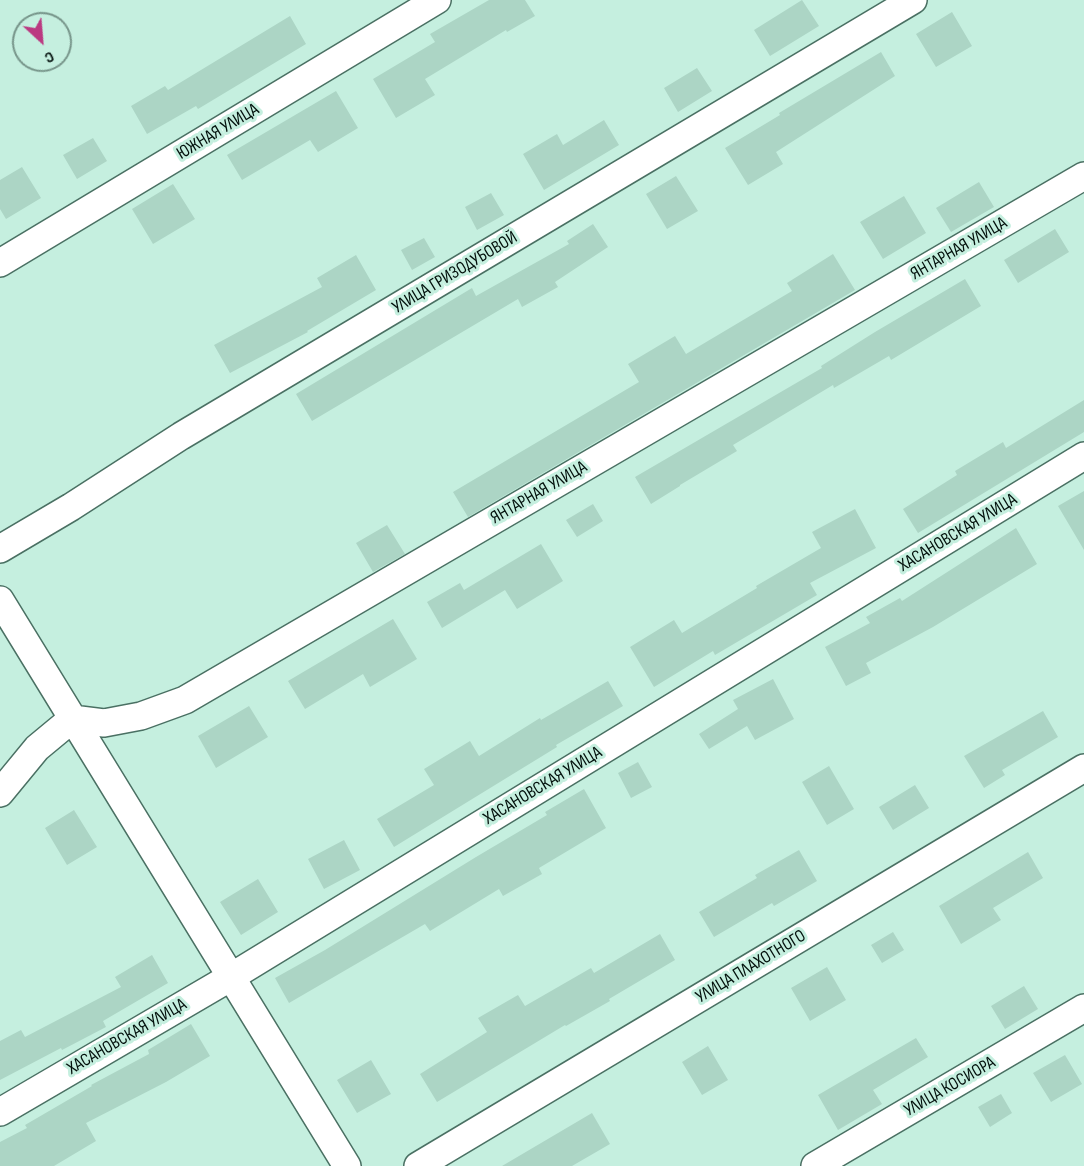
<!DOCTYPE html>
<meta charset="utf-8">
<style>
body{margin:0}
#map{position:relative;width:1084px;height:1166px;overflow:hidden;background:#c5efdf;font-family:"Sofia Sans Condensed",sans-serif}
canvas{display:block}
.north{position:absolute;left:12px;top:12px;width:60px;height:60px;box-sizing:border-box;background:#c5efdf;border:2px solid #77958a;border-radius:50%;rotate:154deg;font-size:16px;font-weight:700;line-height:24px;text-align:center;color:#020f0b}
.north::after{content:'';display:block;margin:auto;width:21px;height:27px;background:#bb3981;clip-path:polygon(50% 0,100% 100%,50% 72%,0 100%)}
</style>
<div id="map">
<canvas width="1084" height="1166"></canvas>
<div class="north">С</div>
</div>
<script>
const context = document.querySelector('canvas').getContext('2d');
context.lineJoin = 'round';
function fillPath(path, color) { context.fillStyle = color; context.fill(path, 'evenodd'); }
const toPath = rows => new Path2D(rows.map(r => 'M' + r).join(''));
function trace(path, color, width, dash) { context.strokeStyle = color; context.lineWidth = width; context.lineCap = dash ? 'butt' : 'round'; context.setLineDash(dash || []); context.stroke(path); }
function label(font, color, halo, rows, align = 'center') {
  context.font = font + ' "Sofia Sans Condensed",sans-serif'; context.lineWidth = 6; context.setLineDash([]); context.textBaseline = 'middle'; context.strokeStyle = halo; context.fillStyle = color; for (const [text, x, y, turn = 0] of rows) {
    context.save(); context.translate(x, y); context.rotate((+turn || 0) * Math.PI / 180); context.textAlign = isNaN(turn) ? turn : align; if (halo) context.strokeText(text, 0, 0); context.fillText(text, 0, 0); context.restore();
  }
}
fillPath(toPath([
 [489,0,525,0,535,16,507,32,506,30,425,79,435,95,396,118,373,79,435,42,430,34],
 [802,0,819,26,770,56,754,30],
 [952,12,972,46,936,67,916,34],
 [290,16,306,44,198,109,196,106,147,134,131,106,165,86,168,90],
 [881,52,895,76,776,152,783,164,748,185,725,148,780,115,779,113],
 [697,68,712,91,678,112,664,88],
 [336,91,358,128,318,152,310,140,242,180,227,155],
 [604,120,619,145,544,190,523,154,557,134,563,145],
 [93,138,107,161,77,179,63,155],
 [22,167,41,198,6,219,0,209,0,180],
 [676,176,698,211,667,229,646,194],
 [979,182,994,207,951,232,936,208],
 [173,184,195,219,153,244,132,209],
 [491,193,504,215,477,230,465,207],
 [904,196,926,233,883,259,860,222],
 [593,224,608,247,555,282,558,287,522,307,518,299,312,421,296,394,472,288,476,296,569,244,567,241],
 [1055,229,1069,252,1018,283,1004,260],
 [424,238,435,257,412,270,401,250],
 [833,254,855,290,468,517,453,492,639,382,628,364,675,336,686,354,792,291,787,283],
 [356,255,376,290,307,331,308,332,230,373,214,345,322,287,317,278],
 [965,279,981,306,891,360,889,356,834,388,833,385,733,445,737,451,680,485,680,486,651,504,635,477,822,368,821,366,875,332],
 [1084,400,1084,432,918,533,903,509,957,475,955,471,1003,442,1006,448],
 [1084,491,1084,550,1058,506],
 [593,504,603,521,577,537,566,520],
 [855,509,876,548,810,583,817,595,715,655,713,651,654,687,630,647,674,620,682,633,757,588,756,586,821,548,812,532],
 [387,525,405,554,373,572,356,543],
 [1016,528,1037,564,933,627,866,663,871,673,846,686,825,647,870,623,866,617,900,598,902,601],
 [541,544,563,581,517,609,505,590,442,628,427,602,460,583,464,590],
 [393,619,417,659,370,687,363,674,305,709,288,681],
 [773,679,794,719,755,740,747,726,709,749,699,734,738,709,733,700],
 [608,681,623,706,556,745,557,747,394,847,377,819,434,785,424,769,470,741,479,756,540,718,541,720],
 [249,706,268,737,216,768,198,736],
 [1043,711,1058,737,1002,770,1005,775,984,788,964,756],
 [638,762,652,787,631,798,618,773],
 [829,766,854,809,827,825,802,782],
 [915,785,929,808,893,830,879,807],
 [584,789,606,828,539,868,542,874,503,896,499,889,430,931,425,924,289,1003,275,978,325,950,476,857,547,815,545,812],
 [74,810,97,847,67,865,45,828],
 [344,840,360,870,324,889,308,859],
 [799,850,817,881,774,906,772,903,714,937,699,912,757,878,755,875],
 [1028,852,1043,878,993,908,1001,920,961,944,939,906],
 [258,879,278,912,241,935,220,902],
 [893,932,904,950,882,963,871,945],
 [660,934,675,960,609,999,610,1001,566,1026,565,1025,437,1102,420,1074,487,1032,478,1018,518,995,525,1006,591,968,594,973],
 [152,955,168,983,103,1021,106,1027,62,1050,61,1048,0,1080,0,1041,21,1030,25,1037,121,987,115,977],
 [827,967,846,1000,810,1021,791,988],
 [1024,986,1038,1009,1005,1029,991,1006],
 [191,1024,210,1056,166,1082,86,1123,96,1141,54,1166,0,1166,0,1142,27,1128,25,1125,92,1086,91,1085,149,1054,148,1050],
 [916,1038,928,1057,873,1090,882,1104,838,1130,818,1095],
 [708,1046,728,1080,702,1095,682,1062],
 [1065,1055,1082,1084,1051,1102,1033,1073],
 [371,1060,391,1094,357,1113,337,1080],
 [1001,1094,1012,1113,990,1127,978,1107],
 [592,1113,610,1144,572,1166,502,1166]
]), '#acd5c5');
const minor = toPath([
 [0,263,437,0],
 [0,549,71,507,181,436,913,0],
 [0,600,347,1166],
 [0,793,37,748,72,719,104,723,141,716,185,700,1084,176],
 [0,1112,231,977,1084,456],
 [418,1166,1084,768],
 [815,1166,1084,1008]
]);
trace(minor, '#4a7063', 30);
trace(minor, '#fff', 27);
label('18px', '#020f0b', '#c5efdf', [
 ["ЮЖНАЯ УЛИЦА",218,132,-31],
 ["ЯНТАРНАЯ УЛИЦА",959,249,-30],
 ["УЛИЦА ГРИЗОДУБОВОЙ",455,273,-31],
 ["ЯНТАРНАЯ УЛИЦА",539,493,-30],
 ["ХАСАНОВСКАЯ УЛИЦА",958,533,-31],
 ["ХАСАНОВСКАЯ УЛИЦА",543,786,-31],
 ["УЛИЦА ПЛАХОТНОГО",751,967,-31],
 ["ХАСАНОВСКАЯ УЛИЦА",127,1037,-30],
 ["УЛИЦА КОСИОРА",950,1087,-30]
]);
</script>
